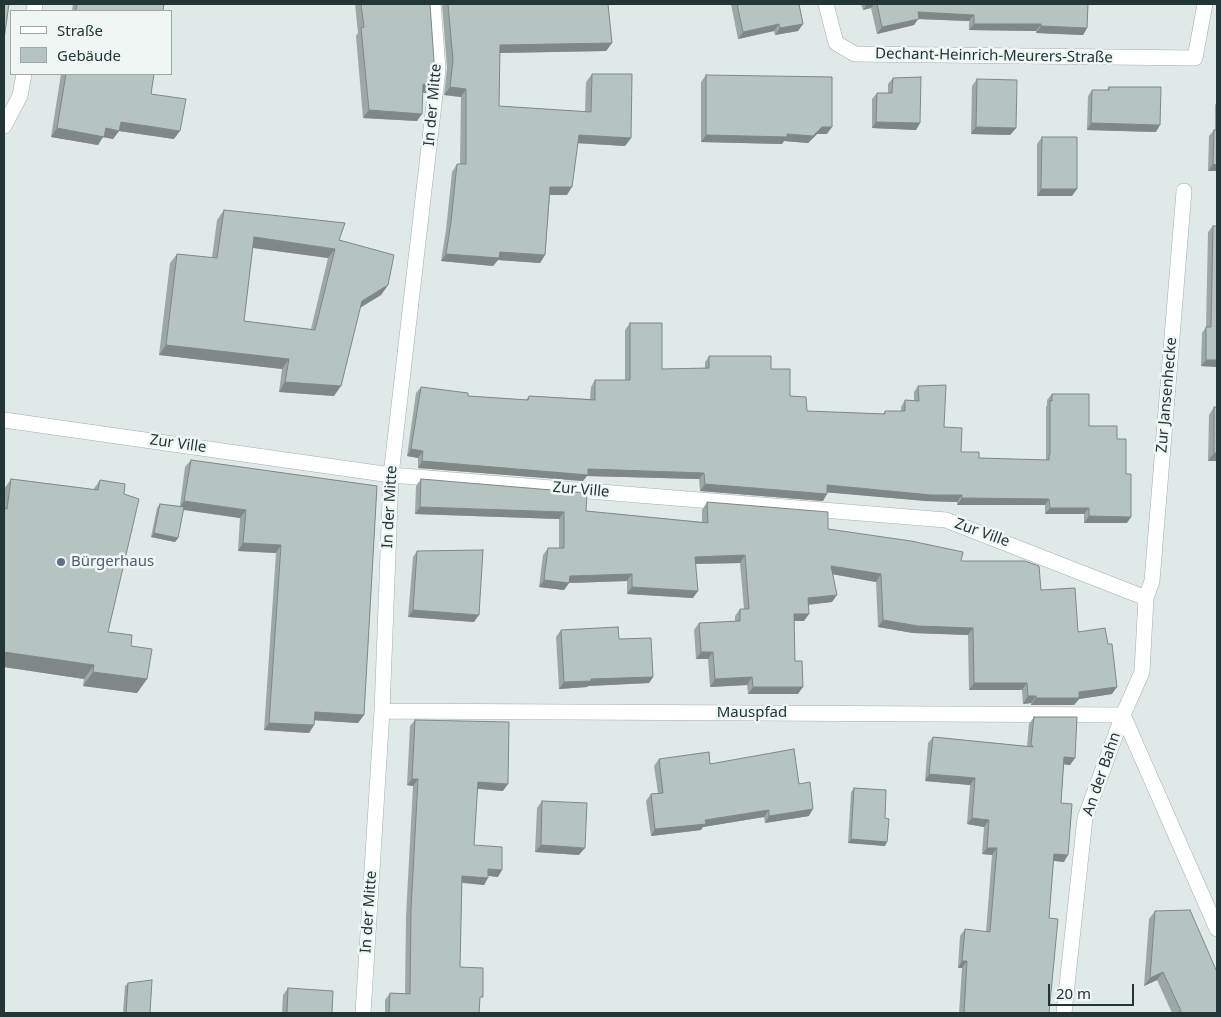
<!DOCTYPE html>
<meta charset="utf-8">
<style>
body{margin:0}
#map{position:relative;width:1221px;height:1017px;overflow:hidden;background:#dfe9e7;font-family:"Noto Sans",sans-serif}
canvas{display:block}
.frame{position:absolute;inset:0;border:5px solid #223637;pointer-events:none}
.legend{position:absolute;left:10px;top:10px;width:162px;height:65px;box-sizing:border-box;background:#eff6f4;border:1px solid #9da9a8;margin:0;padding:6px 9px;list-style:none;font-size:15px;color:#223637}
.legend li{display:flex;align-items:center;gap:10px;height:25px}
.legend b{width:25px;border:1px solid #9da9a8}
.scale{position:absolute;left:1048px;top:984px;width:86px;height:22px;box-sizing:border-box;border:2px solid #223637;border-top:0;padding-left:6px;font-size:15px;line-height:18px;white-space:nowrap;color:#223637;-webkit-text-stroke:4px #eff6f4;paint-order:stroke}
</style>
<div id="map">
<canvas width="1221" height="1017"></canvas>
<div class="frame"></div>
<ul class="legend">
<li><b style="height:6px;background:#fff"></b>Straße</li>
<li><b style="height:14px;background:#b5c3c1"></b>Gebäude</li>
</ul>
<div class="scale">20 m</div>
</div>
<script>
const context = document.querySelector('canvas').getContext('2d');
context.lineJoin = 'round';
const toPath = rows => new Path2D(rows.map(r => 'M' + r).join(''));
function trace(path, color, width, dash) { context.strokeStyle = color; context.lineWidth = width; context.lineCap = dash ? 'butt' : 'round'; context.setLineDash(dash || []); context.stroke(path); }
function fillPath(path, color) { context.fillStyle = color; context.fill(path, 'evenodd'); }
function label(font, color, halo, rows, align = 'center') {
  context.font = font + ' "Noto Sans",sans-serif'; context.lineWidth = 5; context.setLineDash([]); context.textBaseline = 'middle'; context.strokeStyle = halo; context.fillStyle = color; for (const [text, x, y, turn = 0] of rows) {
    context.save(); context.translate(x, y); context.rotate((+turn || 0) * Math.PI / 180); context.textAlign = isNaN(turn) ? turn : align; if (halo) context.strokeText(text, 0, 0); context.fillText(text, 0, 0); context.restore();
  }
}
const minor = toPath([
 [826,4,836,43,855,54,1195,58,1205,4],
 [4,420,391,475,946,520,1146,598],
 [382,711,1123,715],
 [1123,715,1217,929],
 [363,1013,382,711,391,475,438,69,433,4],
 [1064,1013,1085,818,1123,715,1142,672,1146,598,1152,581,1184,191]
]);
const tertiary = toPath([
 [34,11,35,4],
 [4,126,20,96,24,74]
]);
trace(minor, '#a3b0af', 16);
trace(tertiary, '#a3b0af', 16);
trace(minor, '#fff', 15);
trace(tertiary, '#fff', 15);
fillPath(toPath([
 [73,4,164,4,163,11,72,11],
 [355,4,430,4,426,93,422,92,417,121,363,118,356,36,358,33],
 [442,4,608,4,612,43,606,51,500,53,499,106,585,112,586,82,592,74,631,138,625,146,578,143,567,195,550,195,545,255,540,263,498,260,493,266,441,261,446,230,452,172,457,164,460,164,461,97,444,95,447,68],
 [731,4,799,4,803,24,798,31,775,35,774,31,738,39],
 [861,4,1088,4,1087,28,1083,35,1036,33,1036,31,969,30,969,21,918,19,914,25,877,34,871,8,863,10],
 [61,74,154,74,151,94,174,139,119,131,113,139,103,137,98,145,51,137],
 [706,75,827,134,817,134,808,143,784,141,782,144,701,142,701,82],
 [893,78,920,123,916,130,872,128,872,99,877,93,888,93,888,84],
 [977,79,1016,128,1010,135,971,134,972,86],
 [1109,87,1156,132,1087,130,1088,96,1092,90,1107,90],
 [1217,102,1217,171,1208,171,1209,136,1214,130,1215,130,1215,105],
 [1042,137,1072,196,1037,196,1037,144],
 [224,210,339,240,388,285,381,295,360,307,334,396,279,392,282,369,159,355,170,263,177,254,212,258,217,220],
 [253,248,328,258,311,329,244,321],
 [1213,226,1217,226,1217,367,1201,366,1202,333,1206,327,1208,232],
 [630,323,662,369,705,368,705,362,709,356,771,369,790,396,807,411,883,414,885,411,901,411,901,407,905,400,914,401,914,392,918,386,961,452,979,458,1046,460,1046,407,1047,405,1047,400,1052,394,1089,426,1117,439,1126,474,1127,523,1084,523,1084,514,1045,514,1045,505,957,505,957,502,926,501,827,492,823,501,700,491,699,479,587,476,583,481,418,468,418,458,407,456,416,393,421,387,468,396,526,400,529,396,590,399,591,387,595,380,625,380,625,330],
 [1214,407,1217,407,1217,461,1208,461,1209,415],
 [191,460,377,486,364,715,358,723,314,720,314,725,309,733,264,730,276,553,238,551,240,518,183,510,178,538,175,542,151,537,157,508,160,504,180,506,185,467],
 [11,479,93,490,100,480,108,632,131,646,147,679,137,693,83,686,84,679,4,667,4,489],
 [421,479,586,511,702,522,702,510,707,502,828,529,961,561,1041,590,1078,632,1112,694,1079,699,1074,705,1031,705,1031,703,1023,704,1022,690,969,690,968,635,913,633,878,627,876,582,832,574,832,602,808,605,804,621,794,621,795,661,798,694,748,694,747,685,710,687,708,659,696,659,694,630,699,623,735,621,735,616,740,609,744,609,740,563,696,564,693,598,627,594,627,581,569,583,564,590,539,587,543,555,548,548,559,548,559,519,415,514,416,486],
 [417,551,474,622,408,617,413,557],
 [561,630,619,639,653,677,649,683,588,686,587,687,559,689,556,637],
 [1034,717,1075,758,1070,765,1064,764,1061,803,1064,862,1053,861,1049,918,1049,1013,959,1013,962,968,958,968,960,936,965,929,986,932,992,855,982,854,984,827,967,824,970,785,925,781,928,743,933,737,1027,746,1029,724],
 [415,720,503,791,477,789,474,845,498,877,488,876,484,885,462,883,460,967,480,1002,479,1013,385,1013,385,1000,390,993,405,994,406,916,413,786,407,785,410,726],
 [659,759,799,784,809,816,765,823,764,817,703,827,701,830,651,836,646,801,651,794,658,793,654,766],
 [854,788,885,818,885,846,848,843,851,792],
 [542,801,579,855,535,852,537,808],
 [1155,911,1217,1013,1172,1013,1157,980,1144,986,1149,919],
 [128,983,150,1013,123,1013,125,986],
 [288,988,332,1013,282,1013,283,995]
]), '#9ca8a6');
fillPath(toPath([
 [867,4,874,4,871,8,863,10],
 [918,12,974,15,969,21,918,19,914,25,877,34,882,27],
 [779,24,774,31,738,39,743,32],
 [803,24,798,31,775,35,780,28],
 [974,24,1041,24,1036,31,969,30],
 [1041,26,1087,28,1083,35,1036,33],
 [612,43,606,51,495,53,500,45],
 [423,84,431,85,426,93,417,92],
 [450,87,466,89,461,97,444,95],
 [369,110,422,114,417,121,363,118],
 [121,122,180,131,174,139,119,131,113,139,103,137,98,145,51,137,57,128,106,128],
 [876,122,920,123,916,130,872,128],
 [1091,123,1160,125,1156,132,1087,130],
 [822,127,832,127,827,134,817,134,808,143,784,141,782,144,701,142,706,135,787,134],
 [976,127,1016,128,1010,135,971,134],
 [579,135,631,138,625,146,574,143],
 [1213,164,1217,165,1217,171,1208,171],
 [550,187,572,187,567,195,545,195],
 [1041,189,1077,189,1072,196,1037,196],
 [254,237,335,249,328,258,247,247],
 [500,252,545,255,540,263,498,260,493,266,441,261,446,254],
 [388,285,381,295,355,311,362,301],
 [166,345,289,359,282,369,159,355],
 [1206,360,1217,360,1217,367,1201,366],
 [285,382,341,386,334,396,279,392],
 [411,449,423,451,418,458,407,456],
 [1214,453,1217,453,1217,461,1208,461],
 [422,461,704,473,699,479,587,476,583,481,418,468],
 [705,484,827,494,823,501,700,491],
 [827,485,962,495,957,502,926,501,822,492],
 [962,498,1049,499,1045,505,957,505],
 [184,501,246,510,240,518,179,509],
 [420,507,564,512,559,519,415,514],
 [1050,508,1089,508,1084,514,1045,514],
 [1089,516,1131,517,1127,523,1084,523],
 [154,533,178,538,175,542,151,537],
 [243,543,281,545,276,553,238,551],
 [745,555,740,563,690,564,695,557],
 [831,566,881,574,876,582,826,573],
 [632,574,627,581,569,583,564,590,539,587,544,580,570,576],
 [632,587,698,591,693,598,627,594],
 [837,595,832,602,803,605,808,598],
 [413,610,479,615,474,622,408,617],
 [794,614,809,614,804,621,789,621],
 [883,620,973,628,968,635,913,633,878,627],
 [4,652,94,665,84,679,4,667],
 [701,652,713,652,708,659,696,659],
 [93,672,147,679,137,693,83,686],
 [653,677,649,683,588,686,587,687,559,689,564,682,591,679],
 [752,677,747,685,710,687,715,679],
 [974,683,1027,683,1022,690,969,690],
 [753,687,803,687,798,694,748,694],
 [1117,687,1112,694,1079,699,1074,705,1031,705,1036,698],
 [1028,696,1036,696,1031,703,1023,704],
 [315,712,364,715,358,723,310,720],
 [269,723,314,725,309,733,264,730],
 [1064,757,1075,758,1070,765,1060,764],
 [929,774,975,778,970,785,925,781],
 [412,779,418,779,413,786,407,785],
 [478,782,508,784,503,791,473,788],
 [813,809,809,816,765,823,769,816],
 [769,810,764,817,703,827,701,830,651,836,655,829],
 [972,818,989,820,984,827,967,824],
 [851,839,887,842,885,846,848,843],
 [541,845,585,848,579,855,535,852],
 [987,848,997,848,992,855,982,854],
 [1054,854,1068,855,1064,862,1049,860],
 [488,869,502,870,498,877,484,875],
 [462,876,488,878,484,885,458,882],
 [962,961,967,961,962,968,958,968],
 [1163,972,1157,980,1144,986,1150,978]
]), '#7f8887');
const building = toPath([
 [4,4,9,4,4,39,4,4],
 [77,4,164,4,163,11,76,11,77,4],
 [361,4,430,4,434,61,431,85,423,84,422,114,369,110,361,28,364,27,361,4],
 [448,4,608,4,612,43,500,45,499,106,591,112,592,74,632,74,631,138,579,135,572,187,550,187,545,255,500,252,499,258,446,254,451,222,457,164,466,164,466,89,450,87,453,60,448,4],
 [737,4,799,4,803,24,780,28,779,24,743,32,737,4],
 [877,4,1088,4,1087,28,1041,26,1041,24,974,24,974,15,918,12,919,19,882,27,877,4],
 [66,74,154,74,151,94,186,99,180,131,121,122,119,131,106,128,104,137,57,128,66,74],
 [706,75,832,77,832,127,822,127,813,136,787,134,787,137,706,135,706,75],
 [921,77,920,123,876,122,877,93,892,93,893,78,921,77],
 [977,79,1017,80,1016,128,976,127,977,79],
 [1109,87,1161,87,1160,125,1091,123,1092,90,1109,90,1109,87],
 [1214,130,1217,130,1217,165,1213,164,1214,130],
 [1042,137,1077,137,1077,189,1041,189,1042,137],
 [224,210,345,223,339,240,394,255,388,285,362,301,341,386,285,382,289,359,166,345,177,254,217,258,224,210],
 [254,237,335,249,315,330,244,321,254,237],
 [1213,226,1217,226,1217,360,1206,360,1206,327,1211,327,1213,226],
 [630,323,662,323,662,369,709,368,709,356,771,356,771,369,790,369,790,396,806,397,807,411,885,414,885,411,905,411,905,400,919,401,918,386,946,385,944,427,962,428,961,452,979,452,979,458,1049,460,1049,455,1050,455,1050,400,1052,401,1052,394,1089,394,1089,426,1117,426,1117,439,1126,439,1126,474,1131,474,1131,517,1089,516,1089,508,1050,508,1049,499,962,498,962,495,931,495,827,485,827,494,705,484,704,473,588,469,588,475,422,461,423,451,411,449,421,387,468,393,468,396,528,400,529,396,595,400,595,380,630,380,630,323],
 [1214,407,1217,407,1217,453,1214,453,1214,407],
 [191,460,377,486,364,715,315,712,314,725,269,723,281,545,243,543,246,510,184,501,191,460],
 [11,479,98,490,100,480,125,484,124,494,139,499,108,632,132,635,131,646,152,649,147,679,93,672,94,665,4,652,4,508,7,509,11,479],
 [421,479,587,493,586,511,708,523,707,502,828,512,828,529,911,541,963,552,961,561,1025,561,1039,566,1041,590,1075,588,1078,632,1105,628,1108,644,1112,644,1117,687,1079,692,1079,698,1036,698,1036,696,1028,696,1027,683,974,683,973,628,918,626,883,620,881,574,831,566,837,595,808,598,809,614,794,614,795,661,802,661,803,687,753,687,752,677,715,679,713,652,701,652,699,623,740,621,740,609,749,609,745,555,695,557,698,591,632,587,632,574,570,576,569,583,544,580,548,548,564,548,564,512,420,507,421,479],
 [160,504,184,507,178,538,154,533,160,504],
 [483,550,479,615,413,610,417,551,483,550],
 [618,627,619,639,651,638,653,677,591,679,591,681,564,682,561,630,618,627],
 [1034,717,1077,717,1075,758,1064,757,1061,803,1072,804,1068,855,1054,854,1049,918,1058,919,1049,1013,964,1013,967,961,962,961,965,929,990,932,997,848,987,848,989,820,972,818,975,778,929,774,933,737,1033,747,1031,744,1034,717],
 [415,720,509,722,508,784,478,782,474,845,502,847,502,870,488,869,488,878,462,876,460,967,483,968,483,997,480,997,479,1013,389,1013,390,993,410,994,411,909,418,779,412,779,415,720],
 [794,749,799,784,810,782,813,809,769,816,769,810,705,820,706,824,655,829,651,794,663,793,659,759,709,752,710,764,794,749],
 [854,788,886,790,885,818,889,819,887,842,851,839,854,788],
 [542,801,587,803,585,848,541,845,542,801],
 [1190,910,1217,972,1217,1013,1177,1013,1181,1011,1163,972,1150,978,1155,911,1190,910],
 [152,980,150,1013,126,1013,128,983,152,980],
 [288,988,333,991,332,1013,287,1013,288,988]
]);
fillPath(building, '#b5c3c1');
trace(building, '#7f8887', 1);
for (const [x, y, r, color] of [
 [61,562,5,"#5c6f8a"]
]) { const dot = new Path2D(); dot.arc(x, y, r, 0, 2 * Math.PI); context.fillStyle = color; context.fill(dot); trace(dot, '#eff6f4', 2); }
label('15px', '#223637', '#eff6f4', [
 ["Dechant-Heinrich-Meurers-Straße",994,56,1],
 ["In der Mitte",433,105,-85],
 ["Zur Jansenhecke",1167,395,-85],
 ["Zur Ville",178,444,8],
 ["Zur Ville",581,490,5],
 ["In der Mitte",390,507,-87],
 ["Zur Ville",982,533,20],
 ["Mauspfad",752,713],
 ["An der Bahn",1102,774,-71],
 ["In der Mitte",369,912,-86]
]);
label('15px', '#4e5e75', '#eff6f4', [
 ["Bürgerhaus",71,562]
], 'left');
</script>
